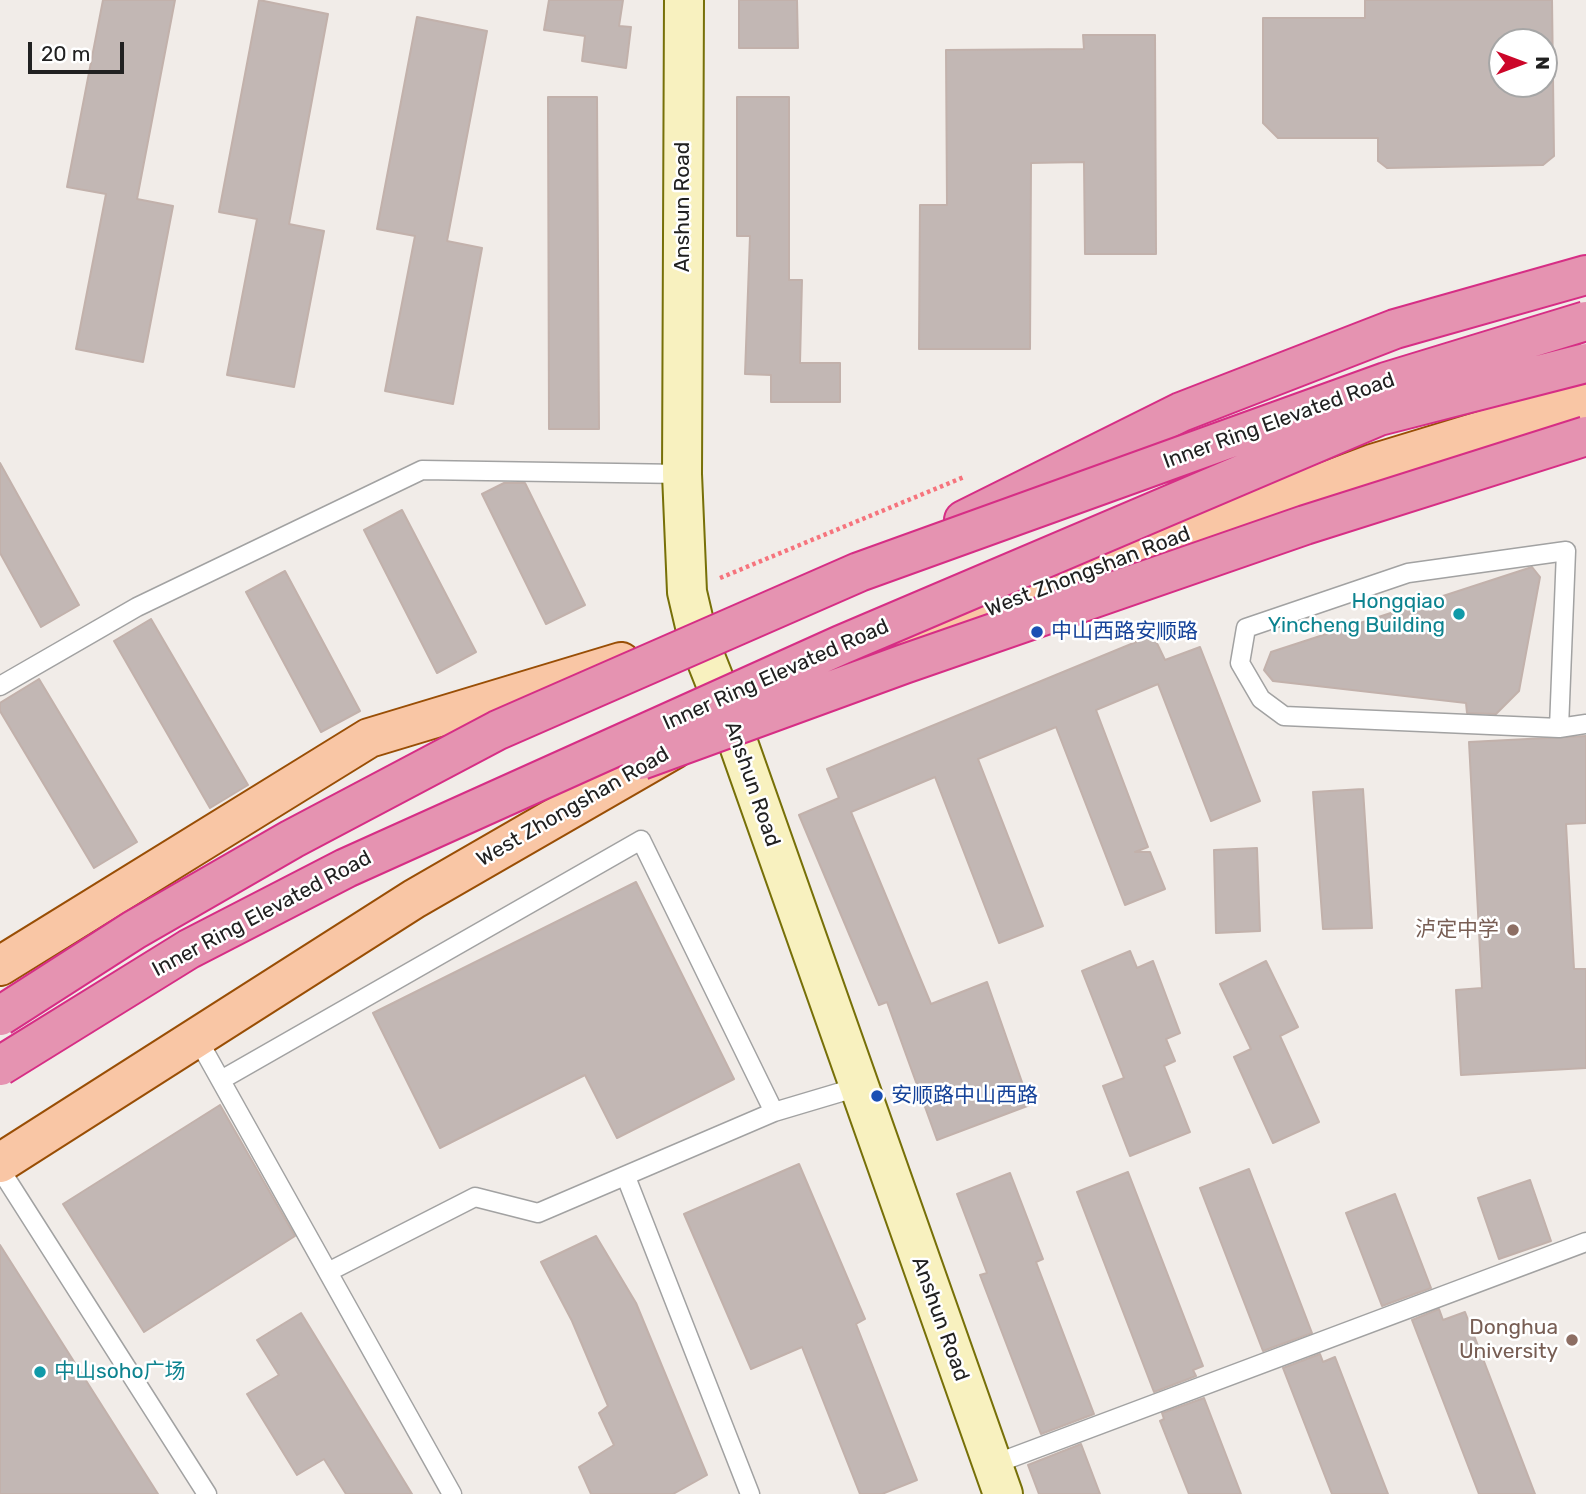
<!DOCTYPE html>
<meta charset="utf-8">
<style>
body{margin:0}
#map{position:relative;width:1586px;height:1494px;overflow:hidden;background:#f1ece8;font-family:Rubik,sans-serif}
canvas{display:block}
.north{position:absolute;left:1488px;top:28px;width:70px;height:70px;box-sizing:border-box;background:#fff;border:2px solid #a6a6a6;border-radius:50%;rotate:90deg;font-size:19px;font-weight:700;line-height:28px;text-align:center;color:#212121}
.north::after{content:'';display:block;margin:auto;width:24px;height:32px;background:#cc0629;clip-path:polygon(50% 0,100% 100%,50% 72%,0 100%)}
.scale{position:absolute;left:28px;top:42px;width:96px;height:32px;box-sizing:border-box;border:4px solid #212121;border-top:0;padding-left:9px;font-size:21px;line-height:24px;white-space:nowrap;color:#212121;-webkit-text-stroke:5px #fff;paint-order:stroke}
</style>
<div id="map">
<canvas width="1586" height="1494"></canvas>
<div class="north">N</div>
<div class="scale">20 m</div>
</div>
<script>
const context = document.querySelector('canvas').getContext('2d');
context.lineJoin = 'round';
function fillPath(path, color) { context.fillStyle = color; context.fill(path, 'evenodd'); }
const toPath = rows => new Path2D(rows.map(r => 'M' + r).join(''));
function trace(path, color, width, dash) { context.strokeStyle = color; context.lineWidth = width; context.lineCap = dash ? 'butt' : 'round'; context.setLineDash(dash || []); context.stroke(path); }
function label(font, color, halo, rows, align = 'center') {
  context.font = font + ' Rubik,"Noto Sans SC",sans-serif'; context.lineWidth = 5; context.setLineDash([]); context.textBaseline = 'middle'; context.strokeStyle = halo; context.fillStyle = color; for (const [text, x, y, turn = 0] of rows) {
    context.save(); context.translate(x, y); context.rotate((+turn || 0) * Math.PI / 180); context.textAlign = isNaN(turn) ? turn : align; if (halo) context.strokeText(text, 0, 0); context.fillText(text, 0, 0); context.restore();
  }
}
const building = toPath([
 [103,0,175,0,137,199,173,206,143,362,76,349,106,194,67,187,103,0],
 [259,0,328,14,289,224,324,231,294,387,227,375,257,219,219,212,259,0],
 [549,0,623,0,619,26,631,27,626,68,582,61,585,36,544,30,549,0],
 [739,0,797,0,798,48,739,48,739,0],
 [1365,0,1552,0,1554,156,1543,165,1387,168,1378,161,1378,138,1278,138,1263,123,1263,18,1365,18,1365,0],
 [1502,42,1544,42,1544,84,1502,84,1502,42],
 [417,17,487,31,447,241,482,248,453,404,385,391,415,236,377,229,417,17],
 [1083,35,1155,35,1156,254,1085,254,1084,162,1031,163,1030,349,919,349,920,205,947,205,946,50,1084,49,1083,35],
 [548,97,597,97,599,429,549,429,548,97],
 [737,97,789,97,789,280,802,280,800,363,840,363,840,402,771,402,771,375,745,374,750,236,737,236,737,97],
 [0,463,79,605,41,627,0,553,0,463],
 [504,483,525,483,585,605,546,624,482,494,504,483],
 [402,510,476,652,437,673,364,530,402,510],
 [1532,567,1540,577,1519,691,1496,714,1467,713,1466,703,1273,681,1264,670,1271,652,1532,567],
 [285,571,360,711,321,732,246,592,285,571],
 [151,619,248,785,210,808,114,641,151,619],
 [1153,635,1165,660,1200,647,1260,801,1211,821,1158,684,1096,710,1148,847,1135,852,1150,852,1165,889,1125,905,1056,727,978,759,1043,926,999,943,935,777,851,812,931,1004,987,982,1030,1105,937,1140,887,1002,879,1005,799,815,839,798,827,769,1153,635],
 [39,679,137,842,94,868,0,711,0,703,39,679],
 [1586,736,1586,823,1566,824,1574,969,1586,969,1586,1068,1461,1075,1456,990,1482,988,1469,742,1586,736],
 [1363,789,1372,928,1323,929,1313,792,1363,789],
 [1257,848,1260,931,1216,933,1214,850,1257,848],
 [636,882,734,1079,617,1138,585,1075,440,1148,373,1013,636,882],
 [1130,951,1137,968,1153,961,1180,1033,1166,1039,1175,1061,1164,1066,1190,1132,1130,1156,1103,1086,1124,1078,1082,971,1130,951],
 [1266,961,1298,1027,1280,1036,1319,1122,1273,1143,1234,1057,1251,1049,1220,984,1266,961],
 [220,1105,295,1236,144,1332,63,1204,220,1105],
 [799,1164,865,1319,856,1324,917,1480,882,1494,860,1494,802,1347,751,1369,684,1214,799,1164],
 [1249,1169,1312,1333,1263,1351,1200,1188,1249,1169],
 [1128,1172,1203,1366,1193,1370,1196,1376,1154,1392,1077,1192,1128,1172],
 [1010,1173,1043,1259,1036,1262,1094,1414,1041,1434,980,1275,987,1273,957,1194,1010,1173],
 [1530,1180,1551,1241,1499,1259,1478,1198,1530,1180],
 [1395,1194,1431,1288,1382,1306,1346,1213,1395,1194],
 [596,1236,636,1303,707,1475,673,1494,591,1494,579,1467,614,1445,599,1413,608,1406,572,1321,541,1262,596,1236],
 [0,1245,158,1494,0,1494,0,1245],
 [1439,1309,1443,1320,1465,1312,1535,1494,1479,1494,1412,1320,1439,1309],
 [301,1313,412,1494,346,1494,324,1459,297,1475,247,1394,279,1375,257,1340,301,1313],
 [1320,1354,1323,1362,1335,1357,1388,1494,1332,1494,1283,1368,1320,1354],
 [1204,1398,1241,1494,1189,1494,1160,1421,1164,1419,1162,1413,1204,1398],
 [1081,1444,1100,1494,1039,1494,1028,1465,1081,1444]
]);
fillPath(building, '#c2b7b4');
trace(building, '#c2b1ab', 2);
const lane = toPath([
 [1566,551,1559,728,1284,716,1261,699,1240,663,1246,628,1408,573,1566,551],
 [0,686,137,607,422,470,682,474],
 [1559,728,1586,724],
 [197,1038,452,1494],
 [221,1080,641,840,774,1112],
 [0,1169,207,1494],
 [626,1177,750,1494],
 [328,1272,475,1197,538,1213,774,1112,858,1087],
 [992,1465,1586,1242]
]);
const secondary = toPath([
 [684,0,682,474,687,592,698,639,729,717,1003,1494]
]);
const primary = toPath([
 [881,655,1029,594,1372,464,1586,399],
 [0,966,369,738,621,662],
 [0,1163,414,899,674,749]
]);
const highway = toPath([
 [964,520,1181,412,1395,329,1586,275]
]);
trace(lane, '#a2a2a2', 21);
trace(secondary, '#777008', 42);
trace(primary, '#994e05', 42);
trace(highway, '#d62e85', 42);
trace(toPath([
 [720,578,964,477]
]), '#f6747d', 4.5, [3.5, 3.5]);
trace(lane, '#fff', 18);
trace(secondary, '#f8f1bf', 38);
trace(primary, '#f9c6a5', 38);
trace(highway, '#e593b1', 38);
const highwayBridge = toPath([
 [641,760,904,664,1305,525,1586,436],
 [0,1016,134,930,292,839,498,730,859,572,1386,382,1586,321],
 [0,1066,189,949,346,868,841,645,1379,416,1586,363]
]);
trace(highwayBridge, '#d62e85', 42, []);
trace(highwayBridge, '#e593b1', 38);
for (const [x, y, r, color] of [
 [1459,614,7,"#0f9aa8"],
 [1037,632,7,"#1a4fb4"],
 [1513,930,7,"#8d6e63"],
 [877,1096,7,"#1a4fb4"],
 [1572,1340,7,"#8d6e63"],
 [40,1372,7,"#0f9aa8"]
]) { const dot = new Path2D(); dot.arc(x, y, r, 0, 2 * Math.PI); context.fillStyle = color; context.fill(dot); trace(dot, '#fff', 2.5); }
label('21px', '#212121', '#fff', [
 ["Anshun Road",683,207,-90],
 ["Inner Ring Elevated Road",1279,421,-20],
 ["West Zhongshan Road",1088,572,-21],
 ["Inner Ring Elevated Road",776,675,-24],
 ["Anshun Road",752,784,71],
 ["West Zhongshan Road",573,807,-30],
 ["Inner Ring Elevated Road",262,914,-28],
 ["Anshun Road",940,1319,70]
]);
label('21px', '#0d838f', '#fff', [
 ["Hongqiao",1445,602],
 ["Yincheng Building",1445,626],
 ["中山soho广场",54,1372,"left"]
], 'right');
label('21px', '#164399', '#fff', [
 ["中山西路安顺路",1051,632],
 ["安顺路中山西路",891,1096]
], 'left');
label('21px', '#785e54', '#fff', [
 ["泸定中学",1499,930],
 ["Donghua",1558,1328],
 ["University",1558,1352]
], 'right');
</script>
